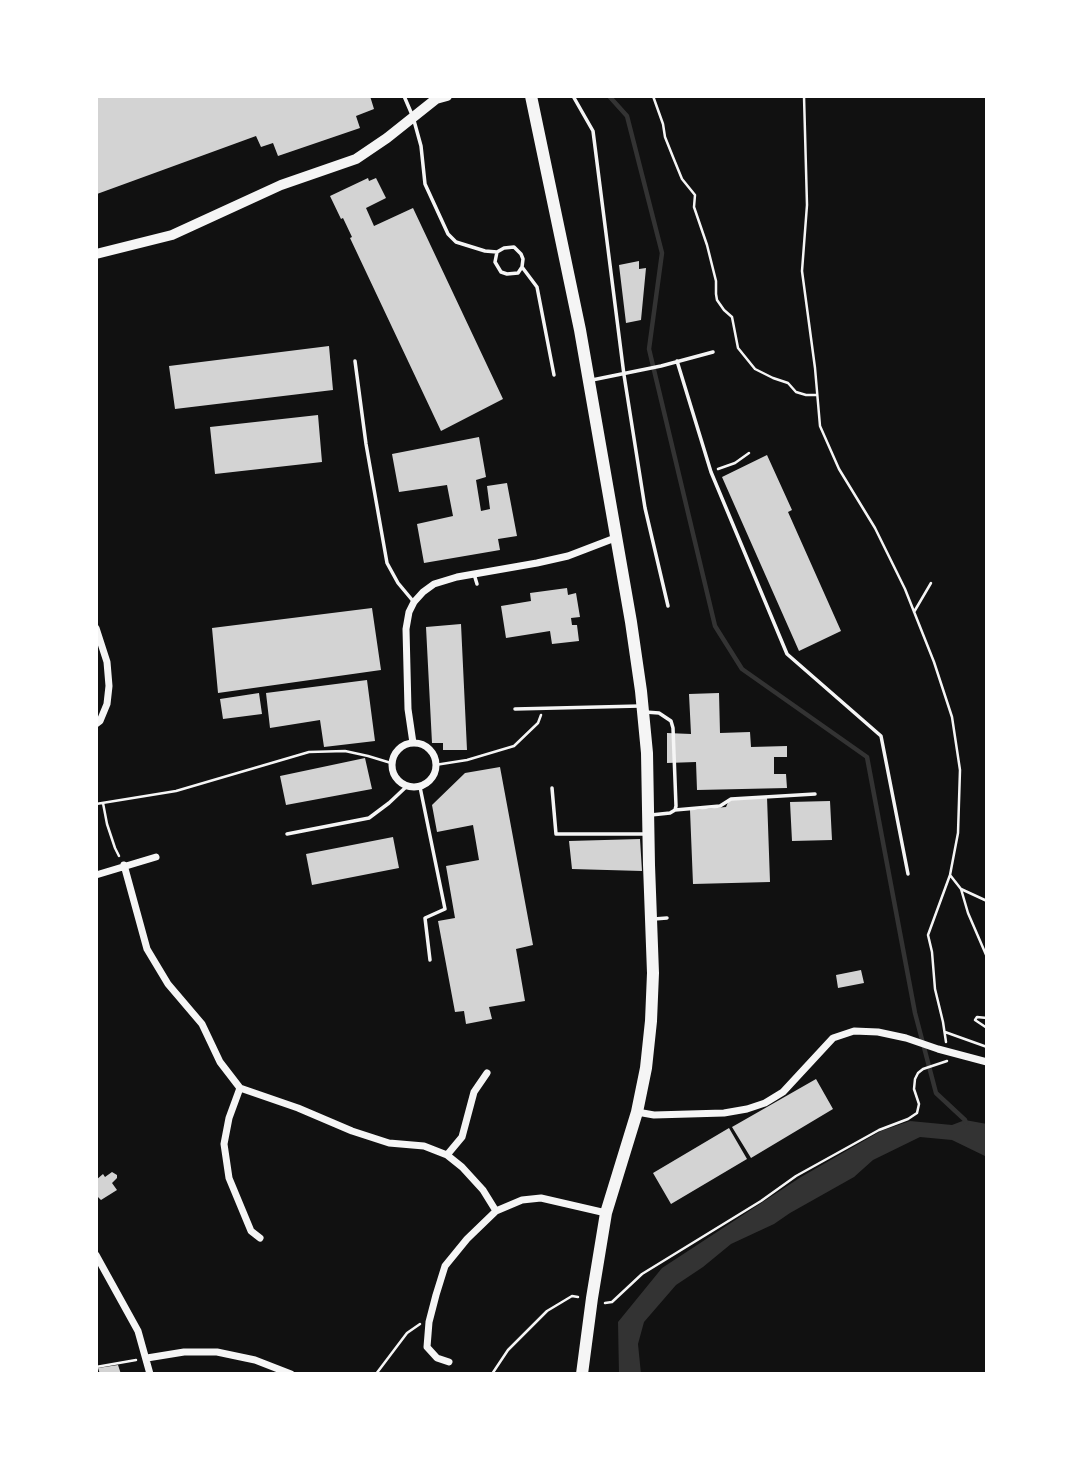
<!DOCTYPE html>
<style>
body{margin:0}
#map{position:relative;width:1083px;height:1470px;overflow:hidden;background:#111;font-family:"Alegreya Sans",sans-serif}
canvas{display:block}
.frame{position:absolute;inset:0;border:98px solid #fff;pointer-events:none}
</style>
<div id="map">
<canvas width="1083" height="1470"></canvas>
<div class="frame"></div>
</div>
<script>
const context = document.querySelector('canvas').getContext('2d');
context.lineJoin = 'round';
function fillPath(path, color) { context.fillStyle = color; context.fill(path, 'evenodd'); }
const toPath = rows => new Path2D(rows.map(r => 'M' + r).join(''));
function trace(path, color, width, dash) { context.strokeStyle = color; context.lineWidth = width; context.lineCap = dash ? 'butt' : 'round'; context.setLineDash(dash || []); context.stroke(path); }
fillPath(toPath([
 [965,1120,987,1124,987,1157,952,1140,920,1137,873,1160,854,1177,790,1213,774,1224,731,1244,703,1267,676,1285,644,1322,638,1344,641,1374,619,1374,618,1322,662,1268,801,1177,881,1131,910,1121,952,1125]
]), '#333');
trace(toPath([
 [609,96,627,116,662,253,649,349,715,626,742,669,867,757,915,1013,936,1093,965,1120,966,1123]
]), '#333', 4.5);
fillPath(toPath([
 [96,96,370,96,374,109,356,116,360,128,278,156,273,143,261,147,256,136,97,194],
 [368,178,369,181,376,178,386,198,366,208,374,226,413,208,503,399,441,431,350,238,352,237,343,218,341,219,330,196],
 [639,261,639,269,646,268,641,320,626,323,619,265],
 [329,346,333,390,175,409,169,366],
 [318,415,322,462,215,474,210,427],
 [479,437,486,477,476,480,481,511,490,509,487,486,507,483,517,536,498,539,500,550,424,563,417,524,453,516,447,485,399,492,392,454],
 [767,455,792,510,788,512,841,631,799,651,722,477],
 [567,588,568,595,576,593,580,617,571,618,572,625,577,625,579,641,552,644,550,631,506,638,501,606,531,601,530,593],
 [372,608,381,670,218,693,212,628],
 [461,624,467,750,443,750,443,743,432,743,426,627],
 [367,680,375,741,324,747,320,720,270,728,266,693],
 [259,693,262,714,223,719,220,699],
 [719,693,720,733,750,732,751,747,787,746,787,757,774,757,774,774,786,774,787,788,697,790,696,762,667,763,667,733,691,734,689,694],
 [365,758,372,789,286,805,280,776],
 [500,767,533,945,516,949,525,1001,489,1007,492,1019,466,1024,464,1011,455,1012,438,921,455,918,446,866,479,860,473,825,437,832,432,805,465,773],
 [767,797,770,882,693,884,690,810,726,807,729,800],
 [830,801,832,840,792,841,790,802],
 [393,837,399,868,312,885,306,854],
 [640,839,642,871,572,869,569,841],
 [861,970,864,983,838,988,836,975],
 [816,1079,833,1109,751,1158,732,1127],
 [729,1128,747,1159,671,1204,653,1173],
 [112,1172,117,1175,117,1178,112,1183,117,1190,101,1200,96,1195,96,1180,103,1174,105,1177],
 [118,1365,121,1374,100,1374,98,1368]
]), '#d3d3d3');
trace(toPath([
 [653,96,663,124,665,137,673,157,682,179,695,195,694,207,707,245,716,281,716,294,717,300,724,310,732,317,738,348,755,369,773,378,788,383,796,392,806,395,817,395],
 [804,96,807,205,802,271,815,368,820,426,839,469,875,528,905,589,934,662,952,717,960,770,958,833,950,875,928,935,932,952,935,989,943,1022,946,1042],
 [718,469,735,463,749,453],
 [914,612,931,583],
 [435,765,467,760,514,746,538,723,541,715],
 [103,803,107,824,115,848,119,856],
 [96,804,176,791,309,752,345,751,368,756,391,763],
 [950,875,961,889,968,913,987,957],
 [961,889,987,901],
 [987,1018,977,1017,975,1020,987,1028],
 [945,1032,987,1047],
 [605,1303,612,1302,642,1274,761,1201,796,1176,879,1130,908,1119,917,1113,919,1104,914,1089,915,1079,918,1073,923,1069,947,1061],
 [96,1367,136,1360],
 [376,1374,407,1333,420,1324],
 [492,1374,508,1350,547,1311,572,1296,578,1297]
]), '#f5f5f5', 2.5);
trace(toPath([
 [404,96,413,117,421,146,425,184,448,234,456,242,485,251,497,252,504,248,514,247,521,254,523,259,522,267,537,287,554,375],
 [573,96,593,131,624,375,645,508,668,606],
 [497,252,495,262,501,272,507,274,518,273,522,267],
 [355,361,366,444,387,563,398,583,413,601],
 [677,361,711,472,787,654,881,736,908,874],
 [592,380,661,366,713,352],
 [474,574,477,584],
 [515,709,640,706],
 [645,712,659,713,671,721,673,728,676,806,675,810,670,813,651,815],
 [420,787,445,909,425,918,430,960],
 [552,788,556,834,644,834],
 [675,810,720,806,731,799,815,794],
 [287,834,369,818,389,803,406,787],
 [654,919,667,918]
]), '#f5f5f5', 3.5);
trace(toPath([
 [96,628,107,662,109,686,107,704,100,721,96,724],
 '392 765a22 22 0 1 1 44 0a22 22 0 1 1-44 0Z',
 [413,743,408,709,406,629,409,612,414,602,423,592,434,584,457,577,537,563,568,556,615,538],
 [124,865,147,949,168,984,202,1024,220,1062,240,1088,298,1108,352,1131,389,1143,424,1146,447,1155,462,1167,483,1190,496,1211],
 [96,875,156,857],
 [240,1088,229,1118,224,1144,229,1178,251,1231,260,1238],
 [637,1112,654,1115,724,1113,747,1109,765,1103,783,1092,833,1038,854,1031,878,1032,906,1038,938,1049,987,1062],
 [447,1155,462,1137,474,1092,487,1073],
 [96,1255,138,1331,150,1374],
 [147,1358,184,1352,217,1352,255,1360,291,1374],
 [449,1362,437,1358,427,1347,429,1322,436,1295,445,1266,467,1239,496,1211,522,1200,541,1198,606,1213]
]), '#f5f5f5', 7);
trace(toPath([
 [96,254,172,235,281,185,356,159,387,138,436,99,447,96]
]), '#f5f5f5', 10);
trace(toPath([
 [531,96,580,330,631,622,641,691,647,753,649,865,653,973,651,1021,646,1068,637,1112,606,1213,592,1298,582,1374]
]), '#f5f5f5', 12);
</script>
